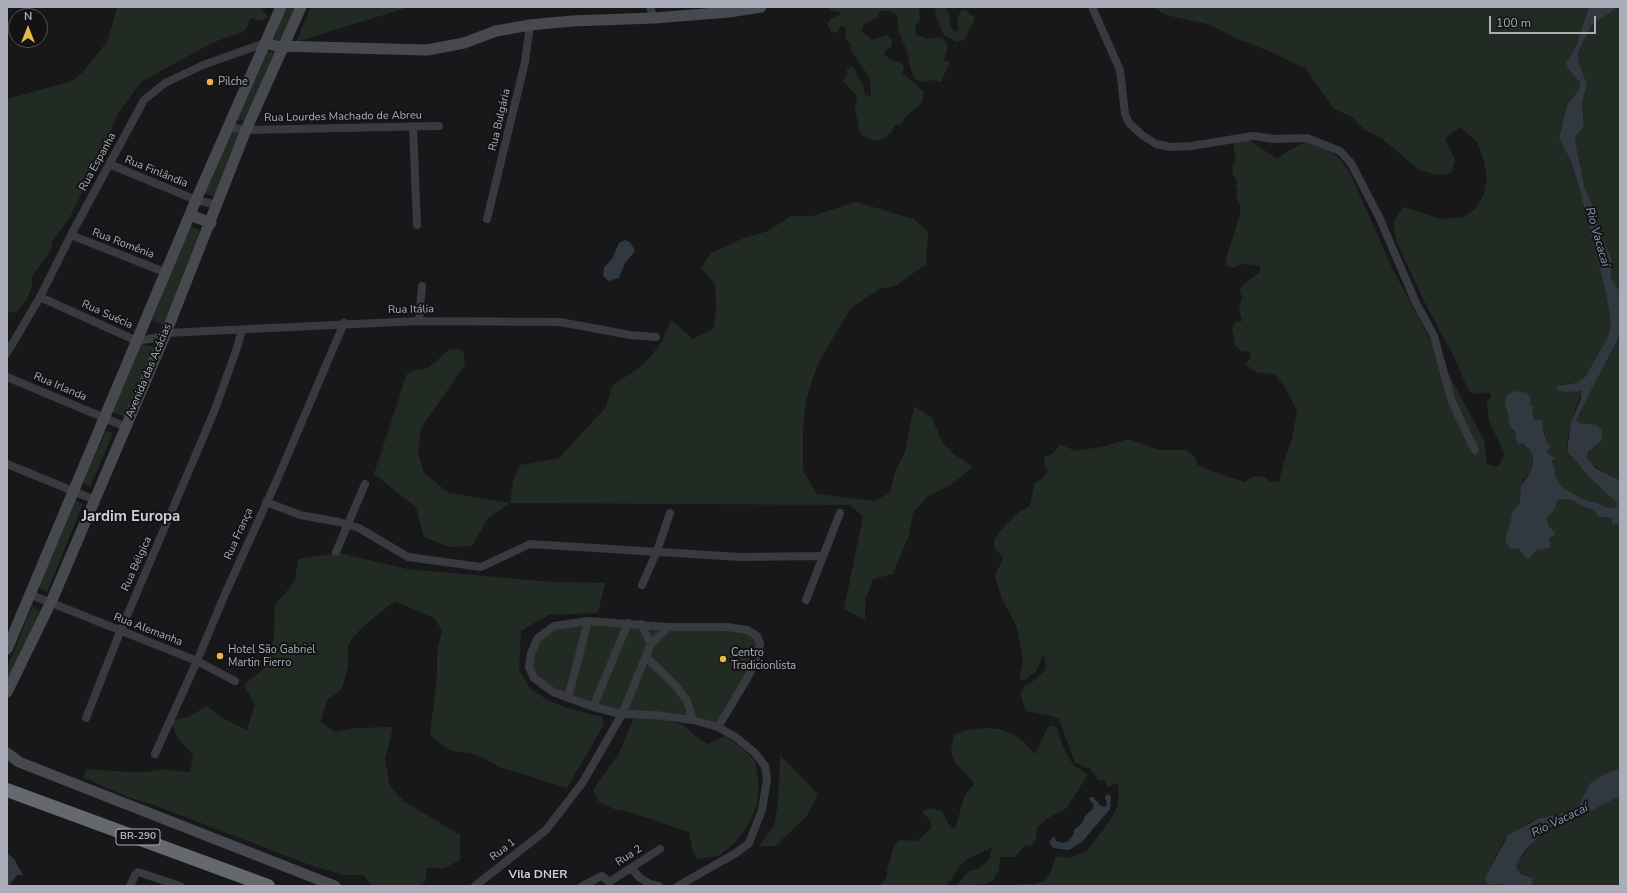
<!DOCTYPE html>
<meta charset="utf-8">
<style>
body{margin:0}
#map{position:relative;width:1627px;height:893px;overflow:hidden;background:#18181a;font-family:"Nunito Sans",sans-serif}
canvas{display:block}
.frame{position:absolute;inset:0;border:8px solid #abaeb9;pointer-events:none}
.north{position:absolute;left:8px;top:8px;width:40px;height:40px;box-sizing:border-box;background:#131315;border:1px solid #505157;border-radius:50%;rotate:0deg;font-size:11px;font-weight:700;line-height:16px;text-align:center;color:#abaeb9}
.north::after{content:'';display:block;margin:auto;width:14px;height:18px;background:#e5ba45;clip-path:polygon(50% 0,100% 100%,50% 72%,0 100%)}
.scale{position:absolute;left:1489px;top:16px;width:107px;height:18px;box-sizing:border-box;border:2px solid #abaeb9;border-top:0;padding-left:5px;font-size:12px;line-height:14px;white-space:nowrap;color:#abaeb9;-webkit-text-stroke:3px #131315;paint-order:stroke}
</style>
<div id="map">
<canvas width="1627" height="893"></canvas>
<div class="frame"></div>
<div class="north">N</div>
<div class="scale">100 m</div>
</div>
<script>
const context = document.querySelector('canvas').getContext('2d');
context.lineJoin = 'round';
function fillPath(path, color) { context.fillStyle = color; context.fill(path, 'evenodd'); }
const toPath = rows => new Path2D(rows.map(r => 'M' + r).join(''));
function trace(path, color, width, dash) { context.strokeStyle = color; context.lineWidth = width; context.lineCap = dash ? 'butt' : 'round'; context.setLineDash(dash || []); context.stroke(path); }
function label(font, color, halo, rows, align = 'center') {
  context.font = font + ' "Nunito Sans",sans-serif'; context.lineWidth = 4; context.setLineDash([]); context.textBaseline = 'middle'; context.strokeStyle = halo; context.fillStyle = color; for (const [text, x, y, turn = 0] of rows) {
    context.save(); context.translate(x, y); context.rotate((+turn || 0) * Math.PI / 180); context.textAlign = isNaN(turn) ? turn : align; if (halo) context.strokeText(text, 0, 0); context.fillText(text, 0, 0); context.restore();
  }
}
fillPath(toPath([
 [117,7,261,7,268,17,261,21,250,18,247,28,241,33,227,37,208,45,141,82,118,113,105,145,70,217,53,240,51,250,32,276,32,286,27,299,16,313,7,311,7,99,73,81,85,70,108,40],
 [286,7,296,7,282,40,273,40],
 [311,7,409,7,296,42],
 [828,7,919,7,920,19,915,27,916,35,929,39,938,37,944,39,948,45,944,61,950,62,941,82,932,80,922,82,915,79,911,70,907,52,898,29,897,16,891,11,881,11,877,17,863,26,862,32,872,40,887,35,892,39,892,45,883,54,894,62,900,62,904,67,902,73,924,92,921,104,905,117,901,125,894,125,892,131,885,138,874,141,860,134,855,108,857,96,843,81,847,76,847,69,852,67,856,71,857,77,863,83,865,94,871,97,870,78,851,51,851,44,845,39,846,29,842,25,837,32,832,33,827,24,831,18,842,14,838,11,830,11],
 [936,7,945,7,949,14,951,28,954,32,959,31,957,18,961,11,965,9,975,18,964,40,956,42,944,35,935,15],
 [1153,7,1589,7,1576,46,1566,63,1566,66,1580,83,1580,88,1567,105,1559,139,1571,161,1578,184,1606,293,1611,323,1608,337,1585,377,1576,383,1566,384,1559,391,1579,390,1581,394,1571,422,1566,448,1569,454,1588,476,1618,504,1613,508,1608,508,1596,502,1590,502,1577,496,1561,486,1554,475,1556,470,1552,465,1554,460,1552,457,1547,452,1547,443,1542,421,1534,421,1529,403,1506,411,1512,429,1521,443,1530,450,1533,456,1533,464,1530,473,1523,481,1520,502,1513,513,1514,548,1519,549,1524,556,1530,558,1537,550,1551,548,1549,538,1553,530,1549,526,1547,518,1555,509,1558,499,1572,500,1583,507,1590,508,1600,517,1612,518,1612,523,1620,525,1620,768,1607,773,1590,783,1579,805,1572,811,1530,822,1504,840,1486,876,1489,884,1502,884,1506,886,1011,886,1021,884,1034,884,1042,882,1050,874,1056,856,1070,858,1088,850,1111,819,1118,805,1119,785,1114,784,1108,787,1104,780,1098,780,1090,768,1085,768,1080,764,1075,763,1059,719,1052,716,1026,711,1020,693,1026,685,1030,684,1046,669,1045,659,1042,655,1040,663,1035,673,1030,676,1023,681,1019,678,1023,661,1017,627,1002,599,995,577,997,570,1002,562,1002,556,994,548,994,540,999,532,1020,511,1030,506,1034,484,1044,477,1048,471,1045,466,1044,457,1052,454,1060,445,1077,451,1105,446,1128,439,1160,450,1186,450,1194,456,1198,465,1214,472,1245,482,1254,476,1265,477,1269,481,1279,482,1284,462,1292,439,1297,411,1285,387,1275,375,1256,372,1245,364,1251,357,1250,352,1240,351,1235,345,1232,328,1236,322,1242,321,1239,308,1242,297,1239,290,1243,285,1260,272,1260,267,1254,265,1242,264,1232,268,1227,265,1226,259,1240,214,1240,207,1236,196,1238,190,1236,188,1237,180,1233,175,1232,166,1236,158,1234,152,1234,144,1238,141,1248,139,1277,159,1288,151,1308,141,1322,145,1339,158,1350,173,1393,270,1484,440,1487,464,1497,467,1502,461,1504,453,1489,421,1487,401,1491,397,1490,392,1477,394,1470,392,1466,385,1455,359,1424,301,1397,243,1393,222,1404,207,1441,219,1465,217,1475,209,1484,194,1487,177,1483,157,1476,141,1460,127,1445,138,1455,160,1451,173,1438,175,1419,170,1380,137,1366,131,1352,117,1334,109,1306,69,1271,52,1235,38,1211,25,1166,15],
 [1618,7,1620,7,1620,292,1611,278,1612,261,1600,231,1596,212,1585,189,1575,141,1576,136,1584,126,1582,102,1585,80,1579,63,1578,53,1591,26],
 [266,51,276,52,248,120,234,121],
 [230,129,241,134,215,197,204,193],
 [856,202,914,219,928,232,926,264,897,285,879,289,851,308,834,336,817,366,806,400,803,429,803,471,817,494,874,501,890,493,895,472,905,452,914,406,932,418,942,442,954,454,973,467,951,485,928,496,913,513,909,535,893,574,873,579,865,601,865,620,844,609,863,516,850,505,510,503,488,518,472,546,449,547,424,537,416,507,374,474,407,374,415,370,428,368,450,349,463,350,465,365,421,428,418,452,424,473,449,493,510,503,513,481,520,465,559,458,606,407,612,386,644,364,661,343,671,320,693,339,714,328,716,306,715,284,701,268,711,253,744,238,768,231,791,216,812,216],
 [189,226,200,230,163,325,152,320],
 [1620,335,1620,480,1590,464,1587,456,1591,449,1600,442,1592,424,1580,423,1576,420],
 [141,344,156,347,126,417,111,412],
 [106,431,113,433,90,487,83,483],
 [74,500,83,504,47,592,36,586],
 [339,553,407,569,551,582,605,583,598,613,548,615,521,631,519,670,530,688,547,700,567,708,602,717,604,724,567,788,499,767,486,759,470,753,451,751,430,735,437,675,437,652,442,630,434,618,395,601,362,627,348,644,348,666,342,689,327,700,321,722,335,732,355,728,393,727,385,759,390,787,405,802,460,835,460,860,444,868,427,868,425,882,419,886,373,886,363,875,343,875,310,865,154,805,130,798,83,777,87,769,128,772,147,772,164,769,190,773,193,755,178,739,171,721,191,716,206,706,226,720,247,730,255,705,244,685,266,667,274,637,275,605,295,581,298,559],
 [32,606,40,610,7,686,7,668],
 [588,621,728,627,757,636,758,658,718,727,622,714,553,692,534,678,531,653,538,638,554,626],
 [634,717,664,719,685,726,695,736,708,744,724,736,740,746,755,761,759,785,757,804,750,822,736,842,718,856,697,859,692,848,689,832,630,812,614,809,599,802,593,790,619,753],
 [1053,725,1057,728,1063,747,1073,765,1088,774,1067,808,1048,818,1037,828,1036,840,1030,847,1025,845,1015,857,1000,857,999,870,993,880,986,884,956,886,969,871,980,868,990,858,991,850,995,847,982,852,964,861,946,886,879,886,887,877,887,870,894,846,900,840,917,841,932,827,929,819,922,812,931,808,942,811,950,827,955,828,965,795,973,785,973,781,956,764,951,751,954,735,967,730,984,728,998,729,1013,734,1024,742,1035,754,1048,727],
 [780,755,818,794,807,816,775,846,759,846,774,826,778,803],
 [1620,796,1620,886,1532,886,1531,877,1518,872,1517,863,1540,834,1585,814]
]), '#222a24');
fillPath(toPath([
 [1589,7,1618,7,1591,26,1578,53,1579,63,1587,85,1582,102,1584,126,1576,136,1575,141,1585,189,1596,212,1600,231,1612,261,1611,278,1620,292,1620,335,1576,420,1580,423,1596,425,1602,430,1602,440,1588,452,1587,458,1595,468,1620,480,1620,525,1615,524,1612,525,1612,518,1600,517,1590,508,1583,507,1572,500,1558,499,1555,509,1547,518,1549,526,1555,533,1554,536,1549,538,1551,548,1537,550,1530,558,1526,559,1519,549,1510,548,1505,540,1513,512,1520,502,1521,486,1530,473,1533,464,1533,456,1530,450,1523,444,1517,443,1515,432,1510,426,1505,403,1506,396,1510,393,1516,391,1528,393,1531,400,1529,403,1534,408,1532,411,1534,420,1542,420,1544,433,1547,443,1551,445,1547,452,1554,458,1552,462,1556,470,1554,475,1561,486,1577,496,1590,502,1596,502,1608,508,1613,508,1618,504,1588,476,1567,451,1571,422,1581,399,1581,391,1564,392,1556,389,1558,386,1576,383,1585,377,1608,337,1611,323,1606,293,1578,184,1571,161,1559,139,1567,105,1580,88,1580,83,1567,67,1566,63,1576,46],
 [625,240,630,242,635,251,625,263,619,278,609,281,603,276,604,267,612,259,619,243],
 [1620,768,1620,796,1585,814,1545,830,1524,852,1517,863,1517,869,1521,874,1533,878,1532,886,1506,886,1502,884,1489,885,1485,882,1486,876,1508,835,1538,819,1572,811,1579,805,1590,783,1607,773],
 [1109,794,1111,797,1110,809,1082,842,1069,850,1053,848,1049,842,1054,836,1056,841,1063,843,1068,841,1074,834,1074,830,1082,823,1085,816,1093,809,1094,805,1089,799,1090,797,1093,797,1100,805,1104,807,1107,805,1105,796],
 [7,853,14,859,23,875,17,875,9,886,7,886]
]), '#31383f');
trace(toPath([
 [650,7,654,18],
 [1092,7,1120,70,1125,114,1129,123,1142,135,1156,144,1171,147,1191,146,1253,136,1275,139,1307,138,1340,151,1351,163,1380,219,1416,303,1434,336,1451,399,1466,432,1475,450],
 [413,126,417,225],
 [229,127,246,130,439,126],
 [109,164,196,200,218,205],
 [487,219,525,62,530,25],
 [71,235,167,273],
 [40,297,137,341,155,338,166,333,419,321,560,322,630,335,656,337],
 [419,321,422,286],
 [7,353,40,297,71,235,144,100,165,83,203,65,265,43],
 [7,377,126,427],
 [7,464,95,500],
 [266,502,300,515,339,522,359,528,408,557,481,567,530,544,740,557,823,556],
 [336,552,365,484],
 [642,585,657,551,670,513],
 [29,594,197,661,235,681],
 [806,600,840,513],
 [641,624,651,644],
 [646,657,676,686,687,701,693,720],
 [568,698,588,621],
 [593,707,628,623],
 [86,718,120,632,214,412,237,348,242,330],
 [155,754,197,661,225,594,277,480,344,323],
 [631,868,640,878,650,884,659,886],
 [130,886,135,875,138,872,180,886],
 [475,886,546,830,583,782,622,714,651,644,668,627],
 [582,886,602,876,609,882,660,849],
 [678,886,736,853,749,843,762,810,767,779,765,766,755,753,737,738,718,727,693,720,655,715,622,714,593,707,553,692,534,678,529,667,531,653,538,638,554,626,588,621,668,627,728,627,747,630,757,636,760,644,758,658,745,682,718,727]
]), '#393a3f', 8);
trace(toPath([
 [265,43,277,46,427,50,464,43,496,31,530,25,572,21,654,18,729,12,761,7],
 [190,215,211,223],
 [7,649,196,200,281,7],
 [7,692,52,600,166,333,246,130,301,7],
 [7,753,19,762,335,886]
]), '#47494e', 11);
trace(toPath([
 [7,790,268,886]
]), '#66686f', 14);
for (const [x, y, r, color] of [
 [210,82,4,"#e5ba45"],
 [220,656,4,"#e5ba45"],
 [723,659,4,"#e5ba45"]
]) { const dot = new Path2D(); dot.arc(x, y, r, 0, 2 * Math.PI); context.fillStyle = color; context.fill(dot); trace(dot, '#131315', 1.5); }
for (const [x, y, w] of [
 [138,837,44]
]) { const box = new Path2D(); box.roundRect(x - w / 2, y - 8, w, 16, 3); context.fillStyle = '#131315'; context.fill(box); trace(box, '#abaeb9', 1); }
label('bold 10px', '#abaeb9', null, [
 ["BR-290",138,837]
]);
label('11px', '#abaeb9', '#131315', [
 ["Pilche",218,82],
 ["Hotel São Gabriel",228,650],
 ["Martin Fierro",228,663],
 ["Centro",731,653],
 ["Tradicionlista",731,666]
], 'left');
label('11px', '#abaeb9', '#131315', [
 ["Rua Lourdes Machado de Abreu",343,117,-1],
 ["Rua Bulgária",500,120,-77],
 ["Rua Espanha",98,162,-61],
 ["Rua Finlândia",156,172,22],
 ["Rua Romênia",123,244,21],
 ["Rua Itália",411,310,-1],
 ["Rua Suécia",107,315,24],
 ["Avenida das Acácias",149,371,-67],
 ["Rua Irlanda",60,387,23],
 ["Rua França",239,534,-66],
 ["Rua Bélgica",137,564,-66],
 ["Rua Alemanha",148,630,21],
 ["Rua 1",503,850,-38],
 ["Rua 2",629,856,-33]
]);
label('italic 12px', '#8599b1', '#131315', [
 ["Rio Vacacaí",1597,237,74],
 ["Rio Vacacaí",1560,821,-26]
]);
label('bold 12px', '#ccced5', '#131315', [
 ["Vila DNER",538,875]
]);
label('bold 15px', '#ccced5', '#131315', [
 ["Jardim Europa",131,517]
]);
</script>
